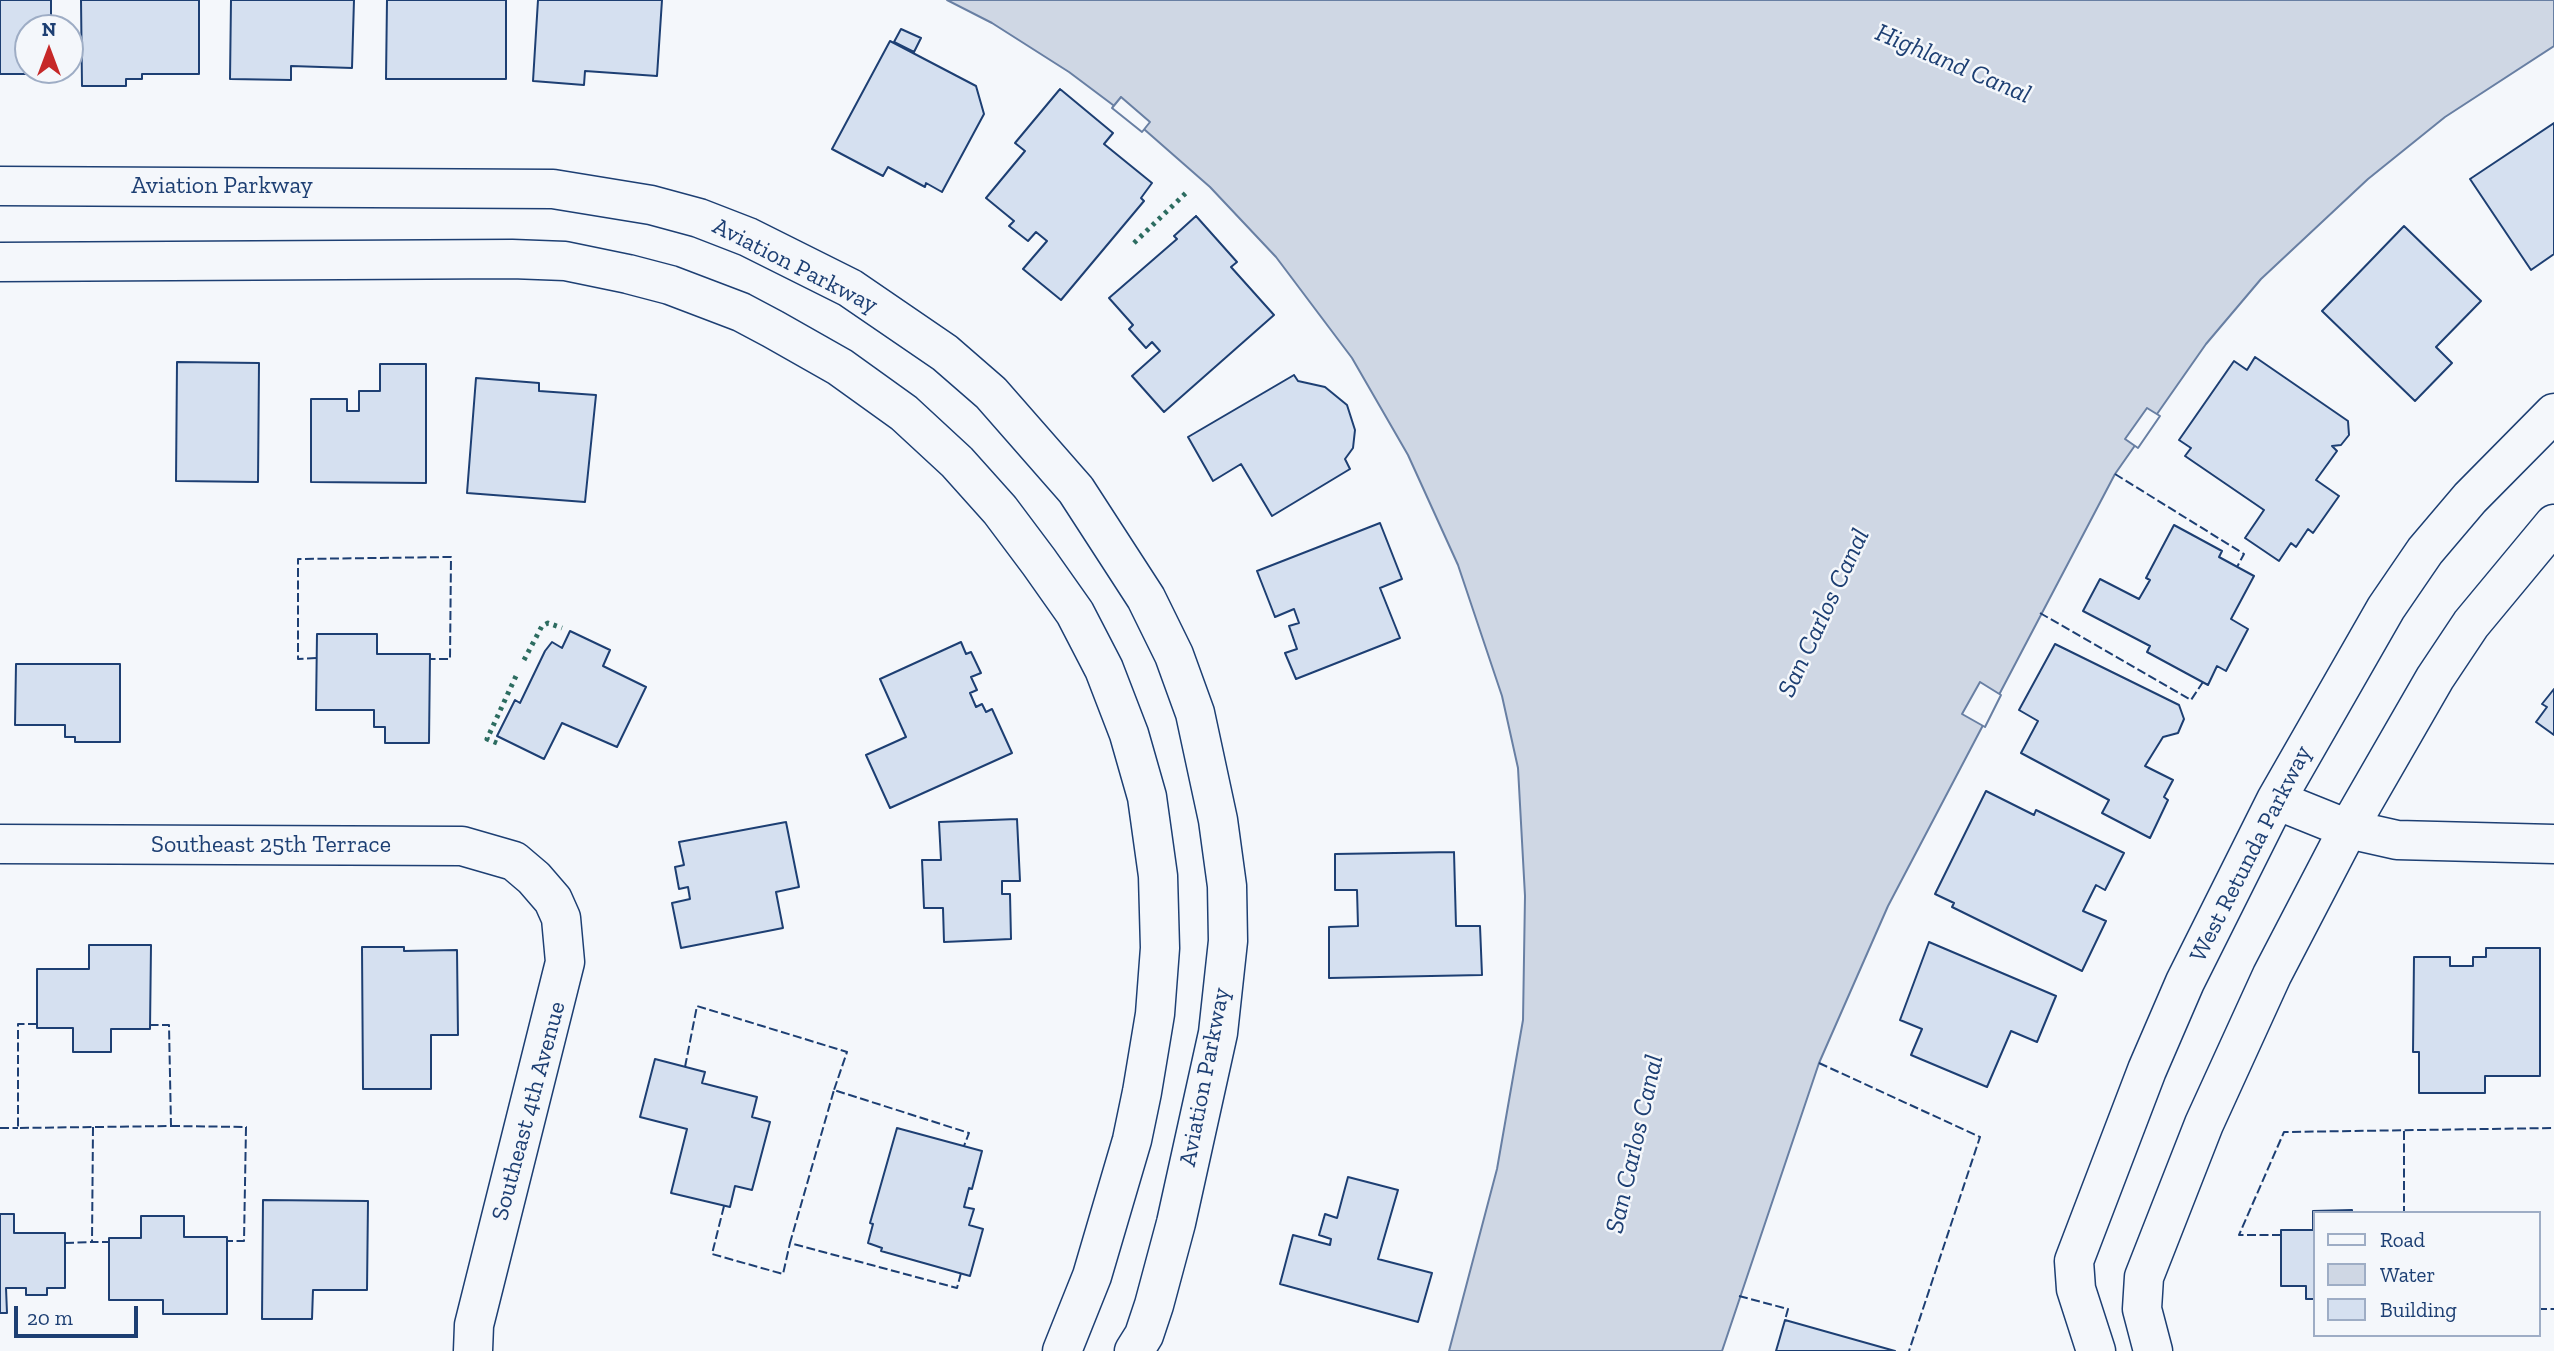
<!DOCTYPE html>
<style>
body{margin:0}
#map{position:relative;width:2554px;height:1351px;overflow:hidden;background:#f4f7fb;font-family:"Zilla Slab",serif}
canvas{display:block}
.legend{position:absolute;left:2313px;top:1211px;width:228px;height:126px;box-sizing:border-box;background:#f4f7fb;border:2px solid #9eadc5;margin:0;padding:9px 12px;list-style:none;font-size:21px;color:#1d3f73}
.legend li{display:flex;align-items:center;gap:14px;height:35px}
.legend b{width:35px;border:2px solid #9eadc5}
.north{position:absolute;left:14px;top:14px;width:70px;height:70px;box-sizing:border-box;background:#f4f7fb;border:2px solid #9eadc5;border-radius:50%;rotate:0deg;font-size:19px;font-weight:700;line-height:28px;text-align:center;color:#1d3f73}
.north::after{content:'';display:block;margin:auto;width:24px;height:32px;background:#c62828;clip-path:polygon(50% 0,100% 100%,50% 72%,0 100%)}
.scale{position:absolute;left:14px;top:1306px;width:124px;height:32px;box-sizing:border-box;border:4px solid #1d3f73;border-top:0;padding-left:9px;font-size:21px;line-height:24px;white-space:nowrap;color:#1d3f73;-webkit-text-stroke:5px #f4f7fb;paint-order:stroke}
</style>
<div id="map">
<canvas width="2554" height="1351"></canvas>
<ul class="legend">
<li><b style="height:9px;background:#f4f7fb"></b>Road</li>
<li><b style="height:19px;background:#cfd7e4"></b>Water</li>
<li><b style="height:19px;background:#d5e0f0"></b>Building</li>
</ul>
<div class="north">N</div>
<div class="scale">20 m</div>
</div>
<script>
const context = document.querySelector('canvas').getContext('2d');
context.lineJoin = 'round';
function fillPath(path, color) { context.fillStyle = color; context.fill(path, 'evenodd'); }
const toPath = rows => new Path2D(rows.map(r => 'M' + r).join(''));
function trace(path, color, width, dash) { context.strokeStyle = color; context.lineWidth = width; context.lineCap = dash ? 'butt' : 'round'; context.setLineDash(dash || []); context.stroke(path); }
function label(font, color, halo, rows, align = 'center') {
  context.font = font + ' "Zilla Slab",serif'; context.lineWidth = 5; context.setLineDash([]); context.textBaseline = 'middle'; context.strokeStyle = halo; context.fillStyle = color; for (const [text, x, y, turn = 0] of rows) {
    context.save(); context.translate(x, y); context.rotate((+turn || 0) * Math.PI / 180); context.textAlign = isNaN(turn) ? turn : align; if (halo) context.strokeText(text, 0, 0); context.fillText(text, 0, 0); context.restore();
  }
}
const water = toPath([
 [947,0,2554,0,2554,46,2445,117,2368,179,2261,279,2206,344,2115,474,1888,906,1819,1063,1722,1351,1449,1351,1497,1169,1523,1020,1525,896,1518,768,1502,696,1458,565,1408,455,1352,358,1276,257,1210,187,1137,123,1069,72,992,23,947,0]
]);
fillPath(water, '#cfd7e4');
trace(water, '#687fa3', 2);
const pier = toPath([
 [1121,97,1150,122,1142,132,1112,108,1121,97],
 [2147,408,2160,416,2138,448,2125,439,2147,408],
 [1980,682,2001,695,1985,727,1962,714,1980,682]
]);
fillPath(pier, '#f4f7fb');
trace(pier, '#687fa3', 2);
const building = toPath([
 [0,0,51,0,51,28,28,28,28,70,51,70,51,74,0,74,0,0],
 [81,0,199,0,199,74,142,74,142,79,126,79,126,86,82,86,81,0],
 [231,0,354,0,352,68,291,66,291,80,230,79,231,0],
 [387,0,506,0,506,79,386,79,387,0],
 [538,0,662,0,657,76,585,71,584,85,533,81,538,0],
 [901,29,921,38,914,52,894,42,901,29],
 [890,41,976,86,984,114,942,192,926,183,925,187,888,167,883,176,832,149,890,41],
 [1060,89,1113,133,1104,144,1152,183,1141,198,1144,201,1061,300,1023,269,1047,241,1036,232,1028,241,1009,226,1014,221,986,198,1025,151,1015,143,1060,89],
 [2554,123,2554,254,2531,270,2470,179,2554,123],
 [1196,216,1237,262,1231,267,1274,315,1164,412,1132,376,1160,351,1152,342,1146,348,1129,329,1133,325,1109,298,1177,239,1174,236,1196,216],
 [2404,226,2481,301,2436,347,2452,363,2415,401,2322,311,2404,226],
 [2255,357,2348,421,2349,435,2341,445,2332,446,2337,451,2316,480,2339,496,2313,533,2308,529,2296,547,2291,543,2279,561,2245,538,2264,510,2185,456,2191,448,2179,440,2234,361,2247,370,2255,357],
 [177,362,259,363,258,482,176,481,177,362],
 [380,364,426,364,426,483,311,482,311,399,347,399,347,411,359,411,359,391,380,391,380,364],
 [1294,375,1298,381,1325,387,1347,405,1355,430,1353,448,1345,459,1350,469,1272,516,1241,464,1213,481,1188,437,1294,375],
 [476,378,539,383,539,391,596,395,585,502,467,493,476,378],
 [1380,523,1402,579,1380,588,1400,638,1296,679,1285,653,1297,649,1289,626,1299,623,1294,609,1275,617,1257,571,1380,523],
 [2174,525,2222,551,2219,557,2254,576,2231,619,2248,629,2226,671,2217,666,2208,685,2147,652,2150,646,2083,611,2100,579,2139,599,2150,580,2146,578,2174,525],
 [570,631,610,650,603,666,646,687,617,747,562,723,544,759,497,736,515,700,520,703,545,651,552,642,562,648,570,631],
 [317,634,377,634,377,654,430,654,429,743,385,743,385,727,374,727,374,710,316,710,317,634],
 [961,642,966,654,971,652,981,673,971,677,977,690,970,693,976,707,982,704,986,712,992,709,1012,753,890,808,866,755,906,737,880,679,961,642],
 [2055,644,2179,705,2184,719,2178,733,2163,737,2145,766,2173,780,2164,797,2168,800,2150,838,2102,813,2109,800,2021,753,2038,721,2019,710,2055,644],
 [16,664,120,664,120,742,75,742,75,737,65,737,65,725,15,725,16,664],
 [2554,689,2554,735,2536,722,2547,707,2542,704,2554,689],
 [1986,791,2034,815,2036,810,2124,853,2105,890,2096,885,2083,911,2106,921,2082,971,1952,907,1954,903,1935,894,1986,791],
 [1017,819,1020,881,1002,881,1002,894,1010,894,1011,939,944,942,943,908,924,908,922,860,941,860,939,822,1017,819],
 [786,822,799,887,776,892,783,928,681,948,672,903,690,899,688,887,679,889,675,867,684,865,679,842,786,822],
 [1454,852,1456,926,1480,926,1482,975,1329,978,1329,927,1358,926,1357,890,1335,890,1335,854,1454,852],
 [1929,942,2056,996,2037,1042,2011,1031,1987,1087,1911,1055,1922,1029,1900,1020,1929,942],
 [89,945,151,945,150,1029,111,1029,111,1052,73,1052,73,1028,37,1028,37,969,89,969,89,945],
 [362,947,404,947,404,951,457,950,458,1035,431,1035,431,1089,363,1089,362,947],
 [2486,948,2540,948,2540,1076,2485,1076,2485,1093,2419,1093,2419,1052,2413,1052,2414,957,2450,957,2450,966,2473,966,2473,957,2486,957,2486,948],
 [655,1059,705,1072,702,1083,757,1097,752,1117,770,1122,752,1190,735,1186,730,1207,671,1193,687,1129,640,1117,655,1059],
 [897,1128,982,1151,972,1189,969,1188,964,1207,974,1209,969,1225,983,1229,970,1276,881,1251,882,1248,868,1243,873,1224,870,1223,897,1128],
 [1348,1177,1398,1190,1378,1259,1432,1273,1418,1322,1280,1284,1293,1235,1330,1245,1331,1239,1319,1235,1325,1214,1337,1218,1348,1177],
 [263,1200,368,1201,367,1290,313,1290,312,1319,262,1319,263,1200],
 [2352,1210,2352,1213,2314,1213,2314,1299,2306,1299,2306,1286,2281,1286,2281,1230,2313,1230,2313,1211,2352,1210],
 [0,1214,14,1214,14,1233,65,1233,65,1288,47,1288,47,1295,26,1295,26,1288,6,1288,7,1313,0,1313,0,1214],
 [141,1216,184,1216,184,1237,227,1237,227,1314,163,1314,163,1300,109,1300,109,1238,141,1238,141,1216],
 [1785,1320,1895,1351,1776,1351,1785,1320]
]);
fillPath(building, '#d5e0f0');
trace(building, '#1d3f73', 2);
const minor = toPath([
 [0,186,553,189,651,205,699,218,748,237,850,288,945,353,991,393,1076,490,1146,598,1174,655,1195,713,1218,820,1227,886,1228,941,1218,1033,1176,1223,1154,1305,1144,1335,1134,1351],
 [0,262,512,259,565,261,628,274,670,285,741,312,773,329,840,367,904,413,957,462,1000,510,1039,562,1075,613,1104,669,1129,734,1147,797,1158,876,1160,948,1155,1014,1142,1092,1132,1140,1092,1276,1062,1351],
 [2276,800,2348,829,2397,840,2554,844],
 [0,844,462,846,514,861,534,878,553,900,561,918,565,962,474,1325,473,1351],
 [2096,1351,2076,1289,2074,1261,2147,1070,2185,982,2276,800,2386,608,2425,551,2470,498,2554,413],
 [2153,1351,2142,1309,2144,1277,2204,1124,2272,975,2348,829,2435,678,2471,624,2554,524]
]);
trace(minor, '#1d3f73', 41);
trace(minor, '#f4f7fb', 38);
trace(toPath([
 [1134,243,1189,190],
 [524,660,542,626,548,623,562,628],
 [497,743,487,739,516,676]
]), '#2c6c60', 5, [3.5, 5]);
trace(toPath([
 [2115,474,2244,554,2237,567],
 [2040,613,2191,700,2203,682],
 [316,658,298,659,298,559,451,557,450,659,430,659],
 [37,1024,18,1024,18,1128,171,1126,169,1025,150,1025],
 [1819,1063,1980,1137,1909,1351],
 [685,1067,697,1006,847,1052,834,1090],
 [171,1126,246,1127,244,1241,227,1241],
 [93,1127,92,1242,109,1242],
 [0,1128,18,1128],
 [2404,1131,2404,1213],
 [724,1206,712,1254,783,1274,790,1243],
 [2281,1235,2239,1235,2284,1132,2554,1128],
 [65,1243,92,1242],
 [961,1273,957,1288,790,1243,834,1090,969,1133,964,1146],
 [1739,1296,1788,1309,1785,1320],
 [2538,1309,2554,1309]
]), '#1d3f73', 2, [9, 3.5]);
label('24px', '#1d3f73', '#f4f7fb', [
 ["Aviation Parkway",222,186],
 ["Aviation Parkway",795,266,27],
 ["Southeast 25th Terrace",271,845],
 ["West Retunda Parkway",2251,854,-63],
 ["Aviation Parkway",1205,1077,-79],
 ["Southeast 4th Avenue",529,1111,-75]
]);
label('italic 26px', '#1d3f73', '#f4f7fb', [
 ["Highland Canal",1953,64,23],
 ["San Carlos Canal",1824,613,-65],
 ["San Carlos Canal",1635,1144,-77]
]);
</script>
